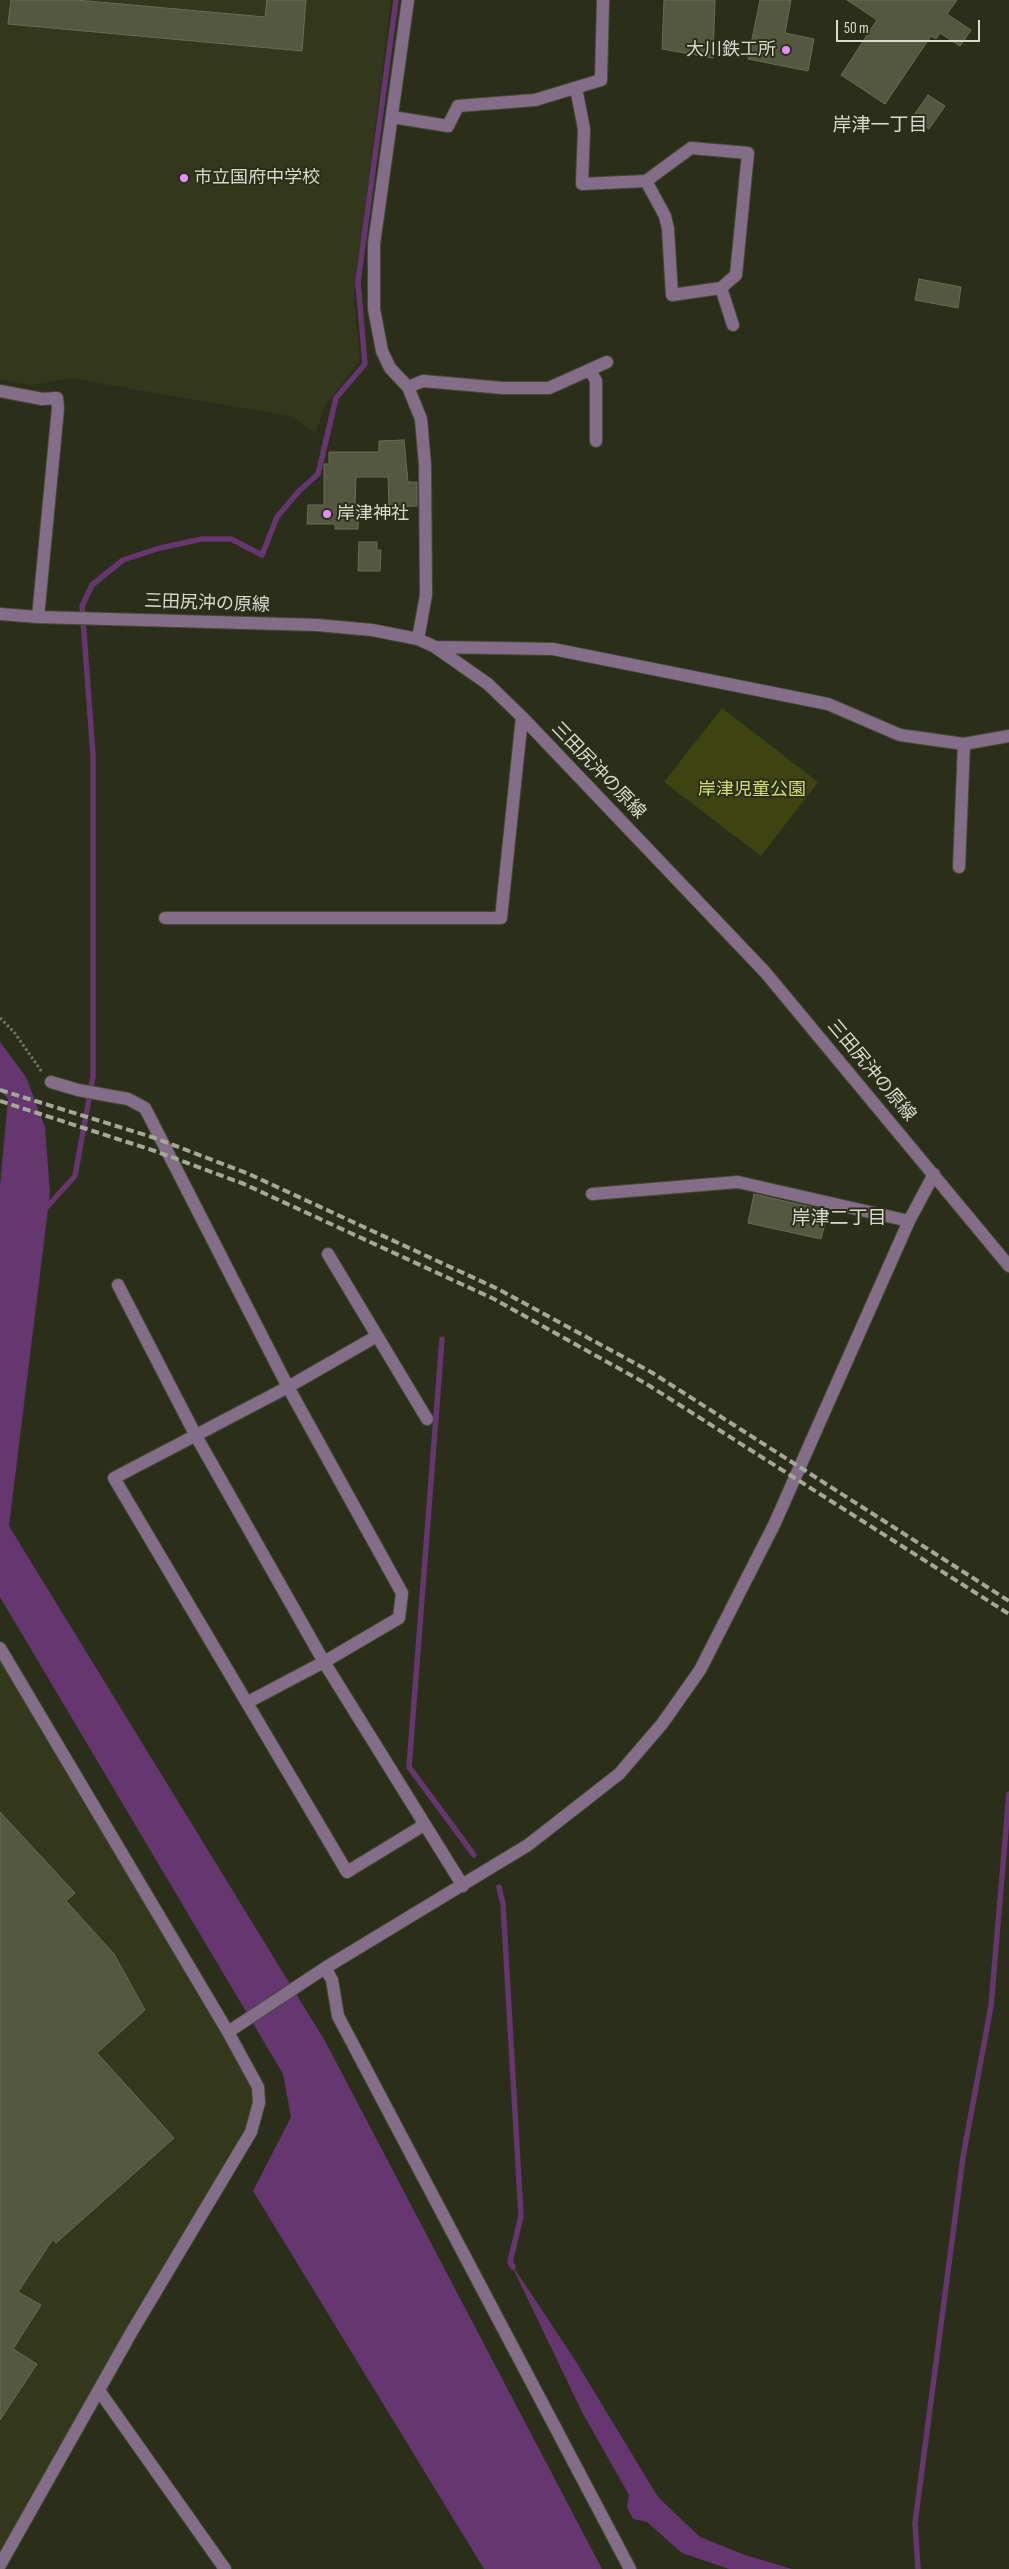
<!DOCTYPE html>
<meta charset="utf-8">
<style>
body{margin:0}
#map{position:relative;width:1009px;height:2569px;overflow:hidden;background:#2b2e19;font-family:"Sofia Sans Condensed",sans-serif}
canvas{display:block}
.scale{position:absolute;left:836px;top:20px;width:144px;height:22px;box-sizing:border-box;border:2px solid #d9dbce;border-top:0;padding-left:6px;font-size:15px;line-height:18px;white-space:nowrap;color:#d9dbce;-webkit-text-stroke:4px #2b2e19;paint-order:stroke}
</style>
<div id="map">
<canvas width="1009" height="2569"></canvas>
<div class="scale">50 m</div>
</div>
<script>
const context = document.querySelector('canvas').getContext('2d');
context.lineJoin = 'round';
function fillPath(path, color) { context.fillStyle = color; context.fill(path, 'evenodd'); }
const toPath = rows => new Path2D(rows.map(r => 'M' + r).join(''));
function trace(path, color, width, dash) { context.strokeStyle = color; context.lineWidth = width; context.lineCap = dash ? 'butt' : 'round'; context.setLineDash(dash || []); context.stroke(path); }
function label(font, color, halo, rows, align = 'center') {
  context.font = font + ' "Sofia Sans Condensed","Noto Sans JP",sans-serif'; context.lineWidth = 4; context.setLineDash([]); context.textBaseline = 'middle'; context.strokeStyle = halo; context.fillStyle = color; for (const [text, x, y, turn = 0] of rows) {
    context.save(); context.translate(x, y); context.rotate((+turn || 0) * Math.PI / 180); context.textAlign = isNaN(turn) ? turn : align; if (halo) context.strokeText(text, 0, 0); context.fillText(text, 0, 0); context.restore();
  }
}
fillPath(toPath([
 [0,0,391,0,354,299,360,360,325,406,315,434,294,417,238,407,69,378,32,385,0,380],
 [0,1648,258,2087,251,2132,0,2562]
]), '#33371b');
fillPath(toPath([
 [722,708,818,782,761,856,664,782]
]), '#3e4312');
fillPath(toPath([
 [0,1042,26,1077,45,1127,50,1193,9,1526,325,2041,602,2569,484,2569,253,2191,291,2117,283,2074,0,1597,0,1186,8,1099,0,1090],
 [510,2262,575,2360,658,2497,700,2537,745,2555,792,2569,729,2569,682,2553,647,2522,633,2519,627,2507,629,2495,582,2412]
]), '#663670');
trace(toPath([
 [45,1209,75,1176,93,1077,93,755,82,606,92,585,123,560,160,548,202,539,231,539,262,555,277,517,299,491,318,474,336,398,365,364,358,282,396,0],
 [442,1339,409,1767,474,1855],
 [499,1887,503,1904,521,2216,510,2262,513,2267],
 [918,2569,915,2523,963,2157,991,2006,1009,1794]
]), '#663670', 5.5);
const building = toPath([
 [11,0,77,0,265,17,267,0,306,0,302,51,8,24,11,0],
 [664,0,715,0,713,58,662,49,664,0],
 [760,0,791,0,785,33,814,39,808,71,748,59,760,0],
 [847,0,957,0,947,14,971,30,960,46,940,33,936,39,931,36,885,104,841,75,877,20,847,0],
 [928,95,945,106,929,129,912,118,928,95],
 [919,279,961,287,958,308,915,300,919,279],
 [404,440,408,482,417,482,417,506,389,507,388,477,356,477,355,505,359,505,358,529,335,529,335,524,307,524,308,505,324,505,324,464,329,464,329,452,379,452,379,441,404,440],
 [359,542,377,542,377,550,381,550,380,571,358,571,359,542],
 [754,1194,828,1211,821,1239,748,1223,754,1194],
 [0,1812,75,1893,66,1901,114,1954,145,2010,97,2053,174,2138,56,2243,53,2239,18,2292,41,2305,13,2349,37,2364,0,2420,0,1812]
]);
fillPath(building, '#545841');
trace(building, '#696c55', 1);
const minor = toPath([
 [408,0,374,244,374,309,382,351,390,368,408,387,421,419,425,465,426,595,418,639],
 [576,88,584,129,582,184,646,181,691,148,748,153,736,275,721,288,672,295,668,229,665,216,646,181],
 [392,117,448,126,458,106,535,100,601,80,603,0],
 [721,288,733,325],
 [590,370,596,381,596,441],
 [408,387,423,381,503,388,549,388,607,362],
 [0,391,42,399,57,398,58,408,38,617],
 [0,614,38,617,317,625,372,630,418,639,435,647,488,684,522,717,765,972,1009,1266],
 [435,647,553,649,828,704,900,735,964,744,1009,736],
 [959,867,964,744],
 [165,918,501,918,522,717],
 [51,1082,78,1090,128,1099,145,1108,288,1387,402,1593,399,1618,324,1662,248,1702],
 [592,1194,738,1182,909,1221],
 [328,1254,427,1419],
 [118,1285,196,1436,324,1662,463,1886],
 [377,1336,288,1387,114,1478,347,1872,424,1825],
 [0,1648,228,2032,258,2087,259,2103,251,2132,131,2333,0,2565],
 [325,1968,332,1980,338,2016,630,2569],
 [228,2032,325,1968,528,1845,619,1774,662,1724,700,1670,774,1525,909,1221,934,1174],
 [100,2392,225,2569]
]);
trace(minor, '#474a36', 14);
trace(toPath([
 [0,1018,14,1032,42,1072]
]), '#727563', 3, [2.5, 2.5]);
trace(minor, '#846d89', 12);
trace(toPath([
 [0,1090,155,1138,249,1174,498,1289,651,1372,1009,1601],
 [0,1101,155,1151,244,1184,494,1299,645,1383,1009,1614]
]), '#a5a798', 4, [8, 4]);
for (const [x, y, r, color] of [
 [786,50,5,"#e98dfe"],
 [184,178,5,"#e98dfe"],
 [327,514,5,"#e98dfe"]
]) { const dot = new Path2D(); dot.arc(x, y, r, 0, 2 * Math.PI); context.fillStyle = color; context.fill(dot); trace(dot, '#2b2e19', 2); }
label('18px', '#d9dbce', '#2b2e19', [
 ["大川鉄工所",776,50,"right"],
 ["市立国府中学校",194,178],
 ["岸津神社",337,514]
], 'left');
label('18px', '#d9dbce', '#2b2e19', [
 ["三田尻沖の原線",207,604,2],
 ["三田尻沖の原線",598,771,46],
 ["三田尻沖の原線",871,1071,50]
]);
label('18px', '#d1de6d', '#2b2e19', [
 ["岸津児童公園",752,790]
]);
label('19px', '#d9dbce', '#2b2e19', [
 ["岸津一丁目",880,126],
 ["岸津二丁目",839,1219]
]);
</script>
